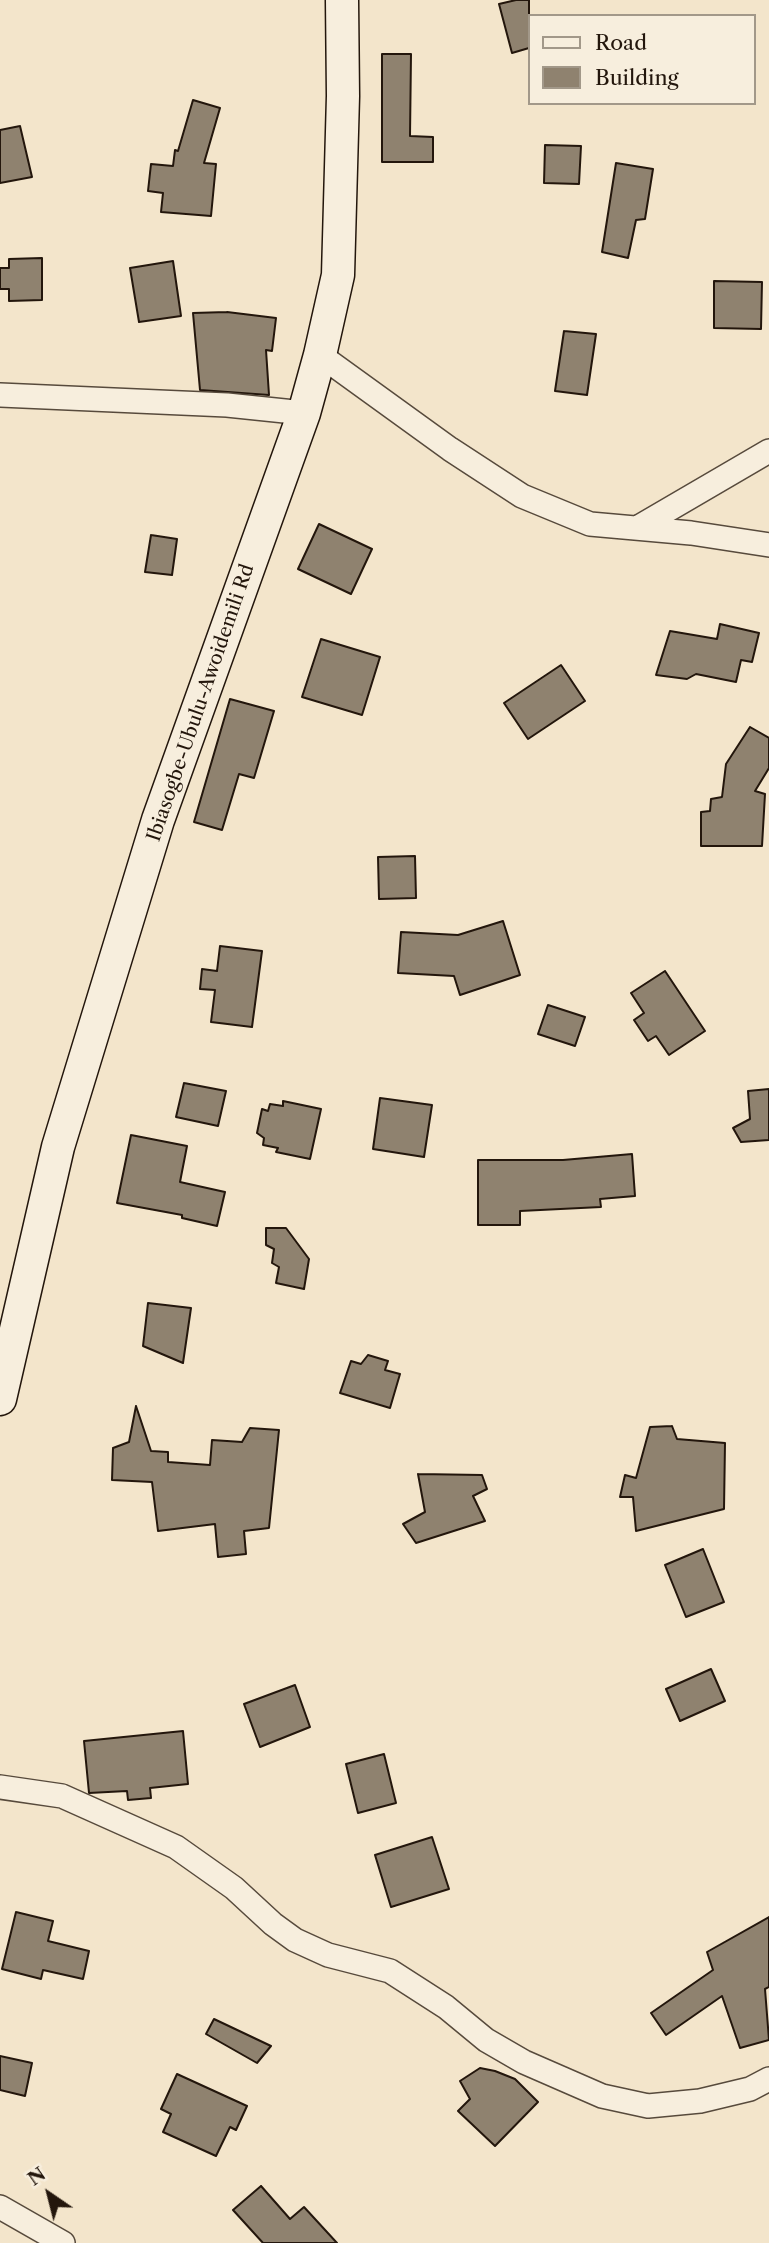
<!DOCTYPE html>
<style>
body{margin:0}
#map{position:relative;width:769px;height:2243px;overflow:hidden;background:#f3e5cb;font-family:"Libre Caslon Text",serif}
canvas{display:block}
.legend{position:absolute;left:528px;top:14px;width:228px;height:91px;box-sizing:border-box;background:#f7eedd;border:2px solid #a29889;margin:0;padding:9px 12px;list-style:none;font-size:21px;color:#23160c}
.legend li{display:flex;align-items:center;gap:14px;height:35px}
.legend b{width:35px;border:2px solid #a29889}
.north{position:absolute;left:14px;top:2159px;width:70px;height:70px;-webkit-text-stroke:5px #f7eedd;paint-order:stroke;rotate:325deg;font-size:19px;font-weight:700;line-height:28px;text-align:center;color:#23160c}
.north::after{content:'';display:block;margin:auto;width:24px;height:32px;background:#23160c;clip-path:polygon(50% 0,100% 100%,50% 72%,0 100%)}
</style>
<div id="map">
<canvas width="769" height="2243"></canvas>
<ul class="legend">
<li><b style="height:9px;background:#f7eedd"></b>Road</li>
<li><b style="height:19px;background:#8f826f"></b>Building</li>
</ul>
<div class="north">N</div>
</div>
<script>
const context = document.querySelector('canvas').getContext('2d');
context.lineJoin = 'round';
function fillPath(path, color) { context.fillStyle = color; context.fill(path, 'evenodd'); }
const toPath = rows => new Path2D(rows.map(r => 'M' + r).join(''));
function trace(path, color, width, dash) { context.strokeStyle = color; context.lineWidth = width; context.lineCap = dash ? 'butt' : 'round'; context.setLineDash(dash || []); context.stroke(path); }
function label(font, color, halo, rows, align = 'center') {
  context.font = font + ' "Libre Caslon Text",serif'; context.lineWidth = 5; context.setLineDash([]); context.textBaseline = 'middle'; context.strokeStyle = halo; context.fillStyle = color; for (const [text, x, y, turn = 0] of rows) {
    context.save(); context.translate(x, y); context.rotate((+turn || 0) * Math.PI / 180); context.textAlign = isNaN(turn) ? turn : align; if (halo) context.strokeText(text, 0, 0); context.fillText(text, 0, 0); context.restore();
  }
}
const building = toPath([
 [516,0,529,0,529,48,512,53,499,4,516,0],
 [382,54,411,54,410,136,433,137,433,162,382,162,382,54],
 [193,100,220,108,204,163,216,164,211,216,161,212,163,193,148,191,151,164,173,166,175,150,178,151,193,100],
 [20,126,32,177,0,183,0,130,20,126],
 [545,145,581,146,579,184,544,183,545,145],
 [616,163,653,169,645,219,636,220,628,258,602,252,616,163],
 [42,258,42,300,9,301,9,289,0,289,0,268,9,268,9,259,42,258],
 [173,261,181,316,139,322,130,268,173,261],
 [714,281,762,282,761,329,714,328,714,281],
 [227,312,276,318,272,351,266,350,269,395,200,390,193,313,227,312],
 [564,331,596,334,587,395,555,391,564,331],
 [319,524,372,549,351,594,298,569,319,524],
 [151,535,177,539,172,575,145,572,151,535],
 [720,624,759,633,752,662,741,660,736,682,696,674,687,679,656,675,670,631,717,639,720,624],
 [321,639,380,657,362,715,302,697,321,639],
 [561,665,585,701,528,739,504,703,561,665],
 [230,699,274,711,254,778,239,774,222,830,194,822,230,699],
 [750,727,769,738,769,768,755,791,765,794,762,846,701,846,701,812,710,811,711,799,722,797,726,764,750,727],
 [415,856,416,898,379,899,378,857,415,856],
 [503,921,520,975,460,995,454,976,398,973,401,932,458,935,503,921],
 [220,946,262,951,252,1027,211,1022,215,990,200,989,202,969,217,971,220,946],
 [665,971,705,1031,669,1055,656,1036,648,1041,634,1020,644,1013,631,993,665,971],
 [548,1005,585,1017,575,1046,538,1034,548,1005],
 [184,1083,226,1091,218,1126,176,1117,184,1083],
 [769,1089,769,1140,741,1142,733,1128,750,1119,748,1091,769,1089],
 [380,1098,432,1105,424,1157,373,1149,380,1098],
 [283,1101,321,1109,310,1159,276,1152,278,1148,263,1145,264,1138,257,1133,262,1109,268,1111,270,1104,283,1106,283,1101],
 [131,1135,187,1146,180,1182,225,1192,217,1226,182,1218,182,1215,117,1203,131,1135],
 [632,1154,635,1196,600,1199,601,1207,520,1211,520,1225,478,1225,478,1160,563,1160,632,1154],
 [266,1228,286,1228,309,1259,304,1289,276,1283,279,1267,272,1263,274,1249,266,1245,266,1228],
 [148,1303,191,1308,183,1363,143,1346,148,1303],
 [368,1355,388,1361,385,1370,400,1374,390,1408,340,1393,351,1361,361,1364,368,1355],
 [136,1406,151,1451,168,1452,168,1462,210,1465,212,1440,242,1442,250,1428,279,1430,269,1528,244,1531,246,1554,218,1557,215,1524,158,1531,152,1482,112,1480,113,1448,129,1442,136,1406],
 [672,1426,677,1439,725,1443,724,1509,636,1531,633,1497,620,1497,625,1475,636,1478,650,1427,672,1426],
 [418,1474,482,1475,487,1489,473,1496,485,1521,416,1543,403,1524,425,1512,418,1474],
 [703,1549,724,1602,686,1617,665,1565,703,1549],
 [711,1669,725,1701,680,1721,666,1689,711,1669],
 [295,1685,310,1727,260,1747,244,1704,295,1685],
 [183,1731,188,1784,150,1788,151,1798,128,1800,127,1791,89,1793,84,1741,183,1731],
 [384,1754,396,1803,358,1813,346,1764,384,1754],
 [432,1837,449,1889,391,1907,375,1855,432,1837],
 [16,1912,53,1921,48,1941,89,1951,83,1979,43,1970,41,1979,2,1969,16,1912],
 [769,1917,769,1987,765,1989,769,2040,740,2048,722,1996,666,2035,651,2013,713,1970,707,1952,769,1917],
 [214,2019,271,2046,257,2063,206,2034,214,2019],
 [0,2056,32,2063,25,2096,0,2090,0,2056],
 [480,2068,495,2071,515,2079,538,2102,495,2146,458,2111,470,2099,460,2081,480,2068],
 [177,2074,247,2106,236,2130,230,2127,216,2156,163,2132,171,2114,161,2109,177,2074],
 [261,2186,290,2219,304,2207,337,2243,263,2243,233,2210,261,2186]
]);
fillPath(building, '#8f826f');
trace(building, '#23160c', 2);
const street = toPath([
 [320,355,450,449,522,496,590,524,691,533,769,545],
 [0,395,227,405,304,413],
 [637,528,769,451],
 [0,1787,62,1796,176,1847,234,1888,273,1924,295,1940,328,1955,390,1971,446,2007,486,2040,524,2062,602,2096,648,2106,700,2101,750,2089,769,2079],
 [0,2207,63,2243]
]);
const secondary = toPath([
 [0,1399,58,1147,158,820,304,413,320,355,338,275,343,96,342,0]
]);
trace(street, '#574a3c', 26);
trace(secondary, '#23160c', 35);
trace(street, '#f7eedd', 23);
trace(secondary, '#f7eedd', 32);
label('19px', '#23160c', '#f7eedd', [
 ["Ibiasogbe-Ubulu-Awoidemili Rd",201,703,-71]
]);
</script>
